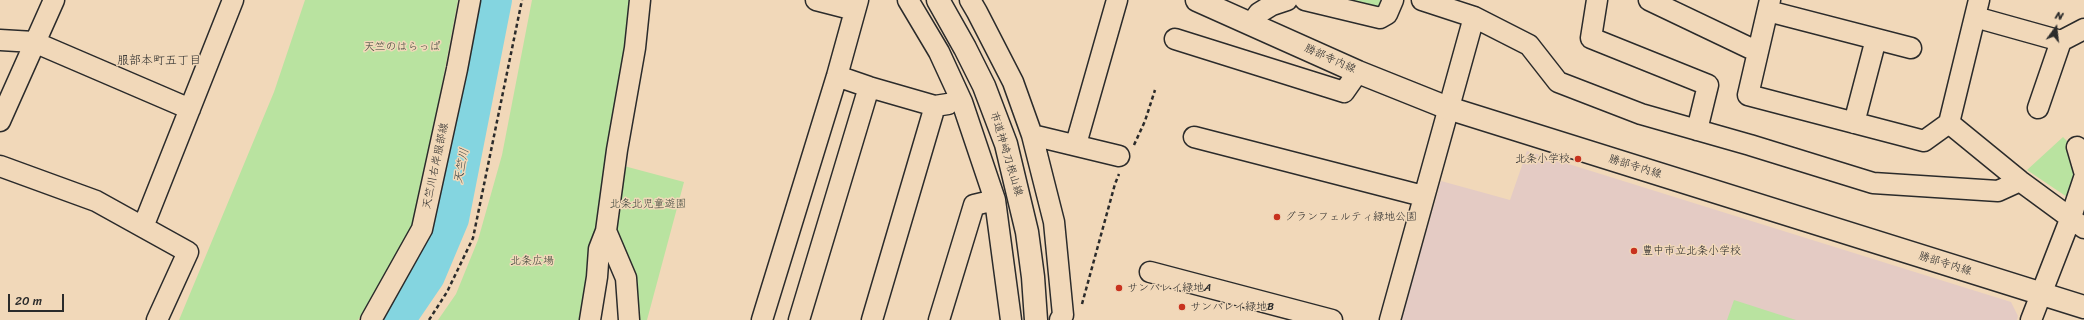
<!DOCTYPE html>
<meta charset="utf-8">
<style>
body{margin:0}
#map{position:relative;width:2084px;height:320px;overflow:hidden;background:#f1d8b9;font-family:Sriracha,sans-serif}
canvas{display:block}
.north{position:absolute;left:2036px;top:8px;width:40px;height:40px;-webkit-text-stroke:3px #f1d8b9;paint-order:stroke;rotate:15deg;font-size:11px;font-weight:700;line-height:16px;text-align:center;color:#2b2b2b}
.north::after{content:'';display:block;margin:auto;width:14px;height:18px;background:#2b2b2b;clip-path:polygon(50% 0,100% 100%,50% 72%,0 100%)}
.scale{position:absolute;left:8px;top:294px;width:56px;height:18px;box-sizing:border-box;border:2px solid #2b2b2b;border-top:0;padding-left:5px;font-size:12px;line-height:14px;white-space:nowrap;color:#2b2b2b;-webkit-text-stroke:3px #f1d8b9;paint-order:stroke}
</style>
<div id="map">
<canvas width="2084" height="320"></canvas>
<div class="north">N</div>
<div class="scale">20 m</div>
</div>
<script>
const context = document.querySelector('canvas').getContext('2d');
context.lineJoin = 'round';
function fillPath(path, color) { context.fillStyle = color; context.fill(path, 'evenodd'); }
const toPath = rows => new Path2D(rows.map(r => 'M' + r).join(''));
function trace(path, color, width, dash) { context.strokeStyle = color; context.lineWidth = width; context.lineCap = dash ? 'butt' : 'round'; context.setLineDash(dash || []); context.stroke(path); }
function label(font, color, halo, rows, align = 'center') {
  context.font = font + ' Sriracha,"Klee One",sans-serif'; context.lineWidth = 3; context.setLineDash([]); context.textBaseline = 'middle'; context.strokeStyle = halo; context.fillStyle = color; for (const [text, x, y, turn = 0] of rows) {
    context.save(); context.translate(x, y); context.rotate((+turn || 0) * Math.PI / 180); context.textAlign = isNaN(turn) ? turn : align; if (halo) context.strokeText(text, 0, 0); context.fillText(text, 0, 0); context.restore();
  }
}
fillPath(toPath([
 [1527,151,2011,302,2018,316,2017,320,1401,320,1441,181,1510,200]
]), '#e4cbc4');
fillPath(toPath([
 [305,0,458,0,414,231,358,320,179,320,274,92],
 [532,0,633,0,583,320,438,320,456,294,478,240,502,155],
 [1326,0,1387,0,1377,12],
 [2063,137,2069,143,2075,176,2072,193,2067,197,2027,170],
 [624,166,684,182,647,320,638,320,627,260,615,223],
 [1734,300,1796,320,1727,320]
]), '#b9e3a0');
trace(toPath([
 [398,320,428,276,452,219,495,0]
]), '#84d5e0', 34);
const street = toPath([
 [816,0,855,10],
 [908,0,939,52,962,102,995,200,1011,320],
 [970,0,977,12,1013,82,1032,135,1054,222,1063,315,1060,320],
 [1305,0,1380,18,1387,14,1393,0],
 [1422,0,1474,17,1529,45,1558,82,1641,114,1750,145,1873,183,1998,191,2020,181],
 [1597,0,1591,38,1708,85,1697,130],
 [1649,0,1758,52],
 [1770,0,1748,95,1924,141,1949,123],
 [1979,0,1949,123,2020,181,2084,228],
 [1768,11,1911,48],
 [1975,17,2061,41],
 [1251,24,1259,13,1272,5,1287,0],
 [1175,39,1344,92,1358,72],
 [0,40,34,42,190,109],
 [837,76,869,87,935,106,948,104],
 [2038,108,2061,41,2084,29],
 [0,121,54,0],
 [1854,123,1876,39],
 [1032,135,1119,156],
 [1194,137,1423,196],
 [1076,144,1117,0],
 [2077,147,2084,171],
 [0,166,96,201,188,252,157,320],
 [143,227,233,0],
 [606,231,626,278,629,320],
 [1150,272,1332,320],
 [371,320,422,229,457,69,470,0],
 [590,320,597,277,599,249,606,231,617,150,635,48,640,0],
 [762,320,837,76,858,0],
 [799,320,869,87],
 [872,320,935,106],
 [939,320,974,205,995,200],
 [1390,320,1474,17],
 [2031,320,2071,217,2084,178]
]);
const secondary = toPath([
 [938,0,965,48,984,86,1006,144,1027,232,1033,277,1036,320],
 [1197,0,1358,72,1448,108,2084,307]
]);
trace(street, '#2b2b2b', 23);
trace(secondary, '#2b2b2b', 25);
trace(toPath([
 [1134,145,1145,121,1155,90],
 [1082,304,1115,184,1119,174],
 [429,320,447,292,473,238,522,0]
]), '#2b2b2b', 2.5, [4, 3]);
trace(street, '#f1d8b9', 20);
trace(secondary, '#f1d8b9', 22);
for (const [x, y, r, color] of [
 [1578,159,4,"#c8321e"],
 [1277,217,4,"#c8321e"],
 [1634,251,4,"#c8321e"],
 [1119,288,4,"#c8321e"],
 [1182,307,4,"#c8321e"]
]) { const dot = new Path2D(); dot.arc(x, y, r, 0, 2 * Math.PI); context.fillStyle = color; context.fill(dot); trace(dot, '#f1d8b9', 1.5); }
label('11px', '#40473d', '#f1d8b9', [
 ["天竺のはらっぱ",402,47],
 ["北条北児童遊園",648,204],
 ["北条広場",532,261]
]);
label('11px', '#2b2b2b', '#f1d8b9', [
 ["勝部寺内線",1330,59,24],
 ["市道神崎刀根山線",1006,154,73],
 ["天竺川右岸服部線",436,166,-78],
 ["勝部寺内線",1635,167,17],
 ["勝部寺内線",1945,264,17]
]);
label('11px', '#2b2b2b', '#f1d8b9', [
 ["北条小学校",1570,159,"right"],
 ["グランフェルティ緑地公園",1285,217],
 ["豊中市立北条小学校",1642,251],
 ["サンバレイ緑地A",1127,288],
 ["サンバレイ緑地B",1190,307]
], 'left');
label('12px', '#2b2b2b', '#f1d8b9', [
 ["服部本町五丁目",159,61]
]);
label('italic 12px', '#384446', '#f1d8b9', [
 ["天竺川",462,166,-79]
]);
</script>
